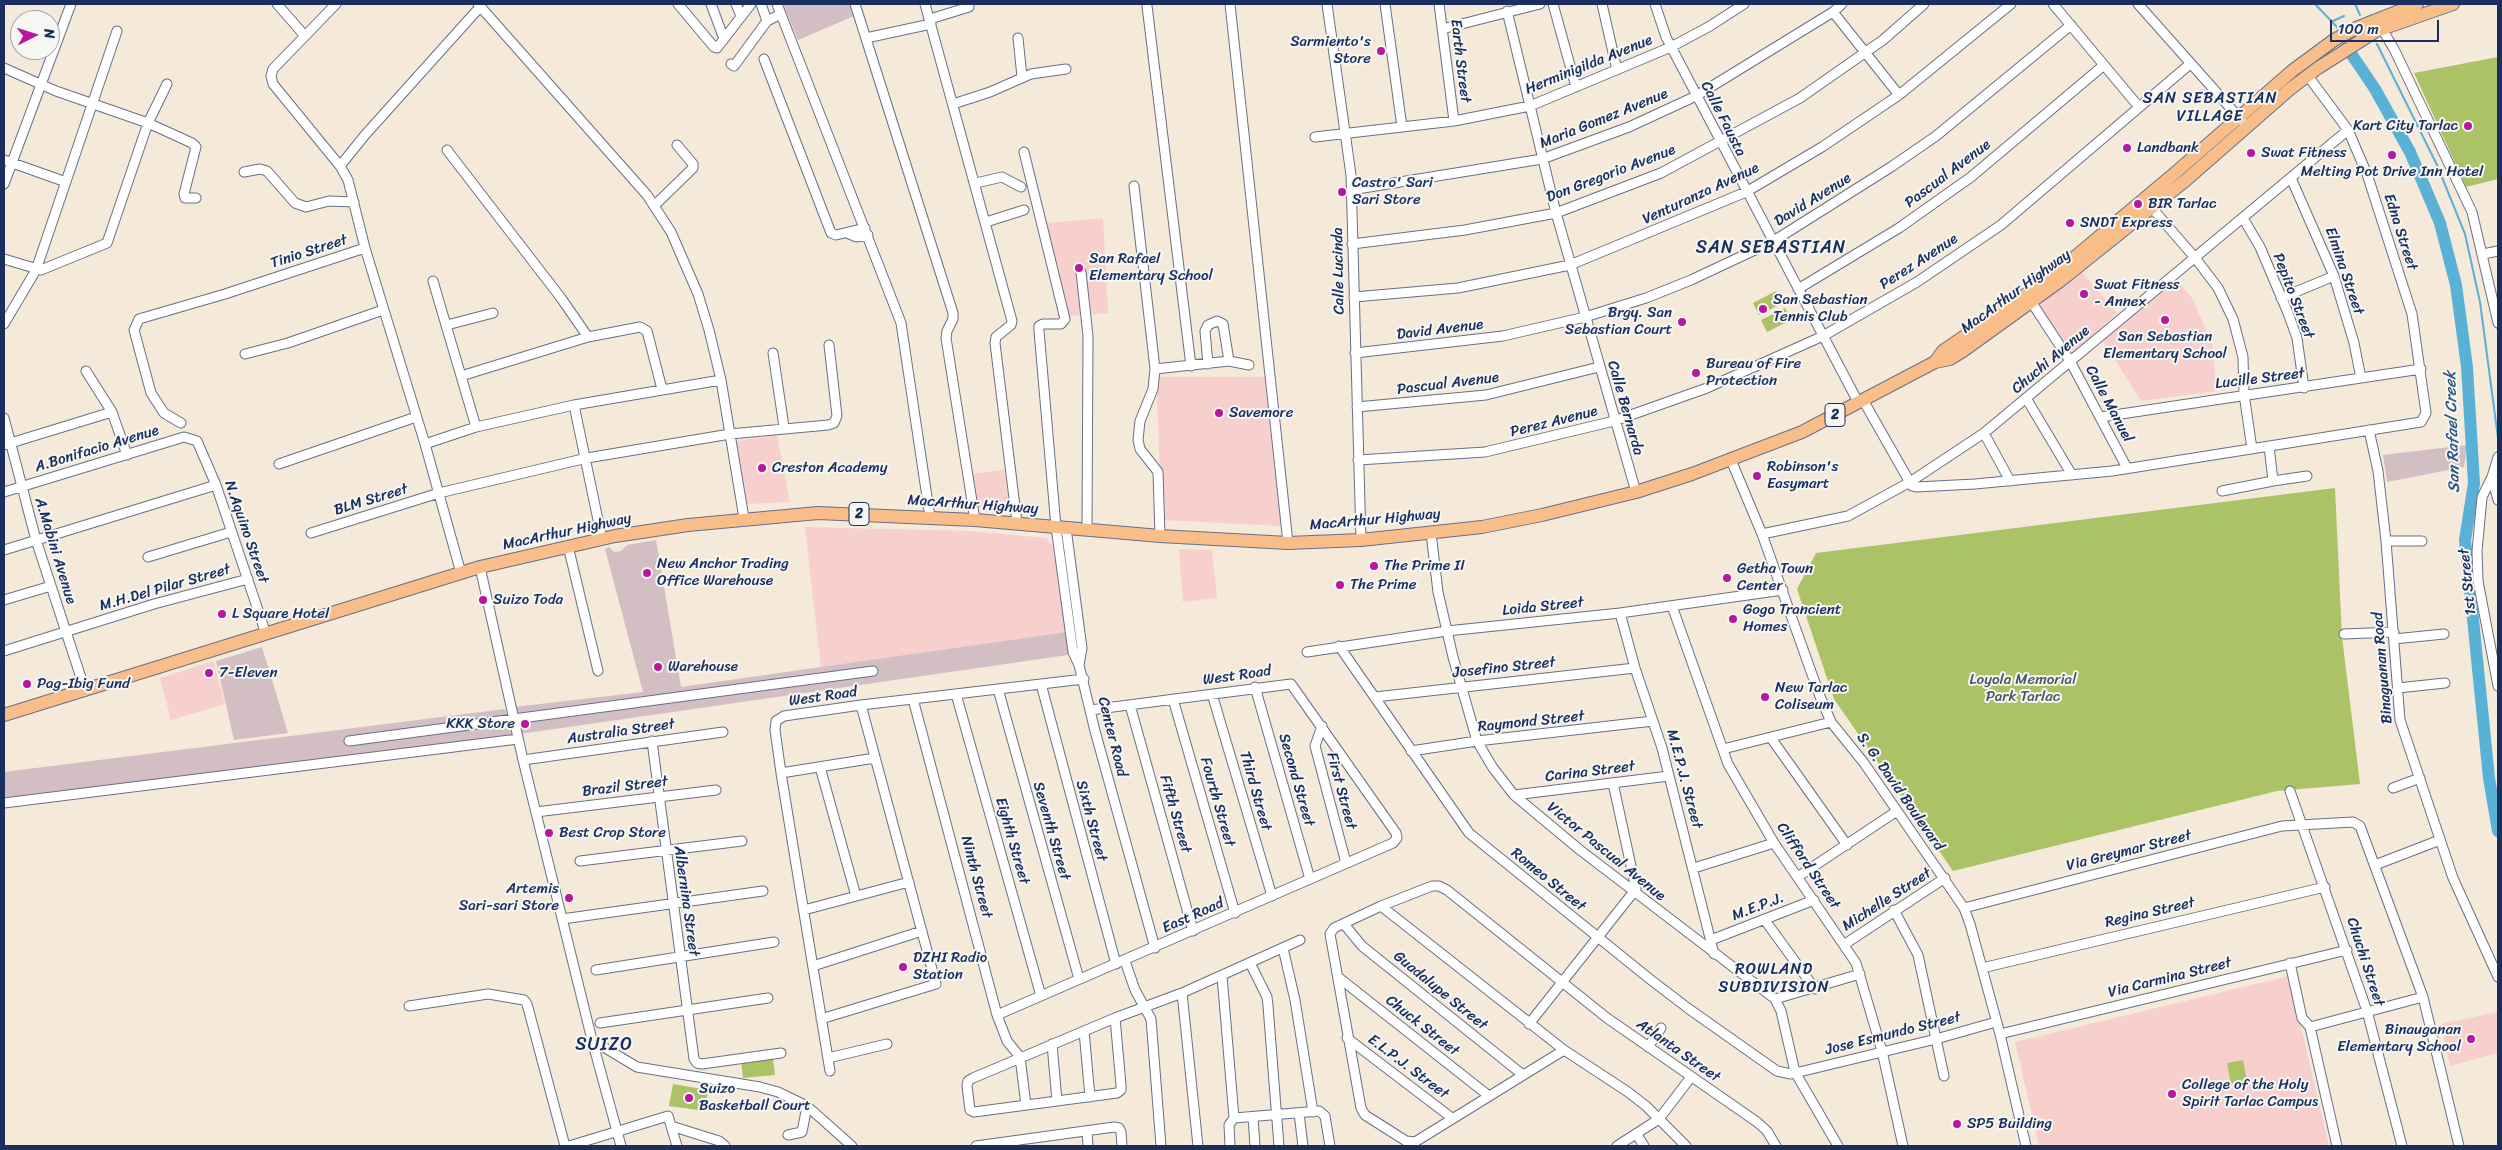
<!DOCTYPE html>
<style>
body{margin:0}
#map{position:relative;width:2502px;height:1150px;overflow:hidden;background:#f5e9da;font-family:Sriracha,sans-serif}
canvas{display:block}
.frame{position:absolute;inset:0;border:5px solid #1b2f5e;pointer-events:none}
.north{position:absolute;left:10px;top:10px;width:50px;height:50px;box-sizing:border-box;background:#f6f6f2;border:1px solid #9ea6b7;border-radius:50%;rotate:85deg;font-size:14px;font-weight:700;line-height:20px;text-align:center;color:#1b2f5e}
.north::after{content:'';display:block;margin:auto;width:18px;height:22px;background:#b5179e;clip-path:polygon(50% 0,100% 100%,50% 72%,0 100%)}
.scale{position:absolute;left:2330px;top:20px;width:109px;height:22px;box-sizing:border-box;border:2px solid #1b2f5e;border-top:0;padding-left:6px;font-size:15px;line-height:18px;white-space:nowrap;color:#1b2f5e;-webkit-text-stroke:4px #f6f6f2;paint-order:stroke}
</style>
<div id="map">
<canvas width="2502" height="1150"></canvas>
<div class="frame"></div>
<div class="north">N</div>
<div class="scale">100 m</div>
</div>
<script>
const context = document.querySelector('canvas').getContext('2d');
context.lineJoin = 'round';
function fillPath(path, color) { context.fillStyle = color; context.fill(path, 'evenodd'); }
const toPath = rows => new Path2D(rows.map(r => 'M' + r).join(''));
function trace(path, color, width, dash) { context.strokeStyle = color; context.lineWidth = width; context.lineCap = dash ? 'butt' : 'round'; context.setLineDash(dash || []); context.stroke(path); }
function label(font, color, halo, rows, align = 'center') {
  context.font = font + ' Sriracha,sans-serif'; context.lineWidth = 4; context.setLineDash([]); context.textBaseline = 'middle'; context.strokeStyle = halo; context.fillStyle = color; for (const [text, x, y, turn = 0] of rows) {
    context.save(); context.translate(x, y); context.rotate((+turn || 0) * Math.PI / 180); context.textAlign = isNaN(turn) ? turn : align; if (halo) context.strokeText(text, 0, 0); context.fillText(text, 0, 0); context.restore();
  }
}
fillPath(toPath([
 [1103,218,1108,313,1058,317,1047,223],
 [2080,270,2117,313,2073,354,2037,308],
 [2176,279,2192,298,2212,343,2217,391,2141,401,2103,341],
 [1156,377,1268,377,1281,526,1162,520],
 [777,435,790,502,747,504,736,441],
 [1004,470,1010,510,974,507,970,474],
 [805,527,970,531,1046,538,1052,545,1057,565,1067,632,821,668],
 [1179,549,1212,550,1217,598,1183,602],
 [213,661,225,704,171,720,160,678],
 [2289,976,2329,1146,2039,1146,2015,1042],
 [2498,1012,2498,1053,2450,1066,2441,1024]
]), '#f7d0cd');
fillPath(toPath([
 [783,4,850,4,854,16,798,40],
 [2467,445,2464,467,2387,482,2383,455],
 [656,540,681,687,1067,632,1068,655,520,734,514,707,643,692,605,549,609,547,614,552,621,551,627,545],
 [262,647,288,733,234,740,216,661],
 [505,709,512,738,4,802,4,772]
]), '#d2bec3');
fillPath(toPath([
 [2498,57,2498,179,2466,187,2414,73],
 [1776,291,1783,303,1759,315,1753,303],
 [1785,308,1791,320,1767,332,1761,320],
 [2335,488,2342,637,2360,784,2277,791,1953,871,1834,699,1797,589,1816,553],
 [773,1058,775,1075,743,1078,741,1061],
 [2243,1060,2247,1081,2231,1084,2227,1063],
 [673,1084,708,1090,705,1111,669,1106]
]), '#acc267');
trace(toPath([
 [2315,4,2338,28],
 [2355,4,2360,15],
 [2333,21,2344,16],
 [2377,44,2437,165,2465,234,2480,302,2498,438]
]), '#59b1d6', 2);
trace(toPath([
 [2352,55,2375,89,2410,152,2440,223,2456,285,2467,367,2474,483,2465,540,2489,778,2498,831]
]), '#59b1d6', 12);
const minor = toPath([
 [277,4,305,36],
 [336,4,273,69,271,76,273,84,340,166,348,180,365,248],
 [478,4,647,195,671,232,698,294,709,330,721,380,744,518],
 [678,4,714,47,717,48,751,4],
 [711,4,724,39],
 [736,4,741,16],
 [761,4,767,21],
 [777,4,901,323,930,517],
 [855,4,953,313,953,319,947,331,946,338,975,520],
 [925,4,1012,321,1011,325,996,337,995,343,1017,523],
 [1230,4,1288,543],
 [1327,4,1351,175,1361,540],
 [1385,4,1402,127],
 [1439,4,1454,121],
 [1553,4,1576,87],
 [1602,4,1617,70],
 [1655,4,1666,37,1858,402],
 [2053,4,2139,107],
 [2138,4,2242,121],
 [1147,6,1191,366],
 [1507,11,1556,213,1636,492],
 [1833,12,1899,95],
 [930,19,969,7],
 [1442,29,1540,4],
 [2382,29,2394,49,2472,212,2498,323],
 [866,38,931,24],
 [1018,38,1022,77],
 [764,59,831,233,836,235,865,228],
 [731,64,734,66,767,21,781,14],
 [4,68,56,91,148,123,192,143,196,147,184,194,185,198,196,198],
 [953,104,990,92,1031,74,1066,69],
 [1315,137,1454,121,1530,106,1671,47,1710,26,1744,4],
 [447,150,561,298,588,337],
 [1024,152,1065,319,1061,324,1043,324,1039,326,1039,331,1056,527,1073,652,1079,665],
 [4,160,66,182],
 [340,166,365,135,480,7],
 [244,172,260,169,267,171,295,203,306,207,329,201,354,202],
 [2291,178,2334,276,2354,343,2361,378],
 [976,183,1002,177,1021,187],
 [4,184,71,4],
 [1134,186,1155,369,1153,389,1140,421,1138,440,1140,449,1158,472,1160,536],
 [1351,190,1542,159,1629,127,1696,96,1833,12,1842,4],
 [655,205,693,168,693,164,677,145],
 [2152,208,2196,259,2218,288,2233,319,2243,357,2244,394,2252,449],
 [2243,218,2260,247,2288,313,2297,338,2304,388],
 [986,222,1024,210],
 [847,233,856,237,868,235],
 [1352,244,1465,230,1556,213,1661,173,1800,98,1883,40,1924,4],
 [2483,254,2498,251],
 [4,259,41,270,107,243,148,123,167,84],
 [1081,272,1088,336,1087,530],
 [433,281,461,376],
 [1798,289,1899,228,1971,177,2104,65],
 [1354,297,1458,288,1570,265,1746,192,1822,147,1899,95,2011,4],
 [2281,298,2334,276],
 [2032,303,2070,361,2127,468],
 [4,324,36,270,117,31],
 [447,325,493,313],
 [773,353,784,427],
 [1355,353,1503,336,1585,317,1646,298,1691,280,1772,242,1891,167,1936,136,2071,25],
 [245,354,288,343,383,310],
 [1208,364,1205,331,1208,325,1217,321,1223,324,1229,361],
 [1155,369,1229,361,1249,365],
 [86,371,112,412,127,455],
 [2026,398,2072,475],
 [1863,400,1912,486,1916,487,1975,484,2112,471,2421,422,2426,413,2412,314,2367,174,2348,130,2308,76],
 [574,405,602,539],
 [1357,407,1486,395,1599,367],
 [2101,417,2421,369],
 [4,418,36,540,85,690],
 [181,423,164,413,151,393,134,330,139,319,225,294,365,248,425,444,461,573],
 [476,427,461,376,588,337,640,327,647,331,662,389],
 [2369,430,2378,471,2386,541,2400,720,2453,878,2498,977],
 [1984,433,2010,481],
 [425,444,476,427,574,405,721,380],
 [4,445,112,412],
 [2269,446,2273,481,2307,476],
 [2498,457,2492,477,2498,500],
 [1358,460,1485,452,1614,421,1707,388,1823,336,1917,282,2001,225,2190,64],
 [1731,460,1762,534,1819,694,1831,722,1864,763,1964,908,1970,924,2000,1034,2026,1146],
 [279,464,416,417],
 [2492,477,2482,497,2477,551,2478,581,2498,686],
 [2222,491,2273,481],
 [4,492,184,437,197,441,216,485,266,634],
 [1066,528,1082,648,1079,665,1095,731,1155,948],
 [311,533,439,493,587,458,730,434,828,425,834,423,837,416,829,345],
 [1431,533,1438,592,1453,657,1477,741,1493,768,1514,795,1580,850,1775,999,1781,1011,1795,1072,1838,1146],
 [1762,534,1848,516,1910,482,1984,433,2348,130],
 [2386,541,2422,541],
 [568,546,598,671],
 [4,550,216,485],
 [148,557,231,532],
 [480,567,523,760,592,1040,621,1146],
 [4,600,51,586],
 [1672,606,1728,764,1774,843,1856,963,1882,1051,1903,1146],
 [1620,613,1635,668,1662,748,1714,954],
 [2344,634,2394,632],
 [2394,639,2444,634],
 [1339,646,1469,833,1651,980,1689,1009,1777,1071,1791,1074,1936,1039,1996,1022],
 [4,651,154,604,248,579],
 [1307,652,1447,631,1620,613,1783,590],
 [1041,684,1116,964],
 [1255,687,1310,879],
 [2398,688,2445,683],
 [998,689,1079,979],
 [956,694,1041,996],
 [1212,694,1272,896],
 [1375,697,1635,668],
 [913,699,997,1015,1007,1041,1020,1057,1026,1105],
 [1173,699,1235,913],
 [1130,705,1193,931],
 [1322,726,1315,746,1346,863],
 [1771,738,1847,845],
 [349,741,873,671],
 [652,741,694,1059,697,1063,702,1064,781,1053],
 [1723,749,1831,722],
 [1411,751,1477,741,1653,721],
 [523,760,723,732],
 [820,767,856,896],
 [781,773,875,758],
 [2393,788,2420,778],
 [2290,791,2367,1011,2402,1146],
 [1514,795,1669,776],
 [4,803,518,739],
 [536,812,716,790],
 [580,861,742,841],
 [2375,865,2440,840],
 [1694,868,1774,843],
 [1799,876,1897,811],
 [1381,906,1564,1050,1628,1092,1646,1106,1686,1146],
 [1964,908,2282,826,2353,822,2360,826,2423,997,2459,1146],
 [804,910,909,882],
 [1894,910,1918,955,1944,1076],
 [562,919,763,891],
 [1764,919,1815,989],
 [1344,924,1362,946,1523,1075],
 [1711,940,1814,900],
 [1845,944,1945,878],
 [1283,948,1295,1000,1313,1112],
 [1125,961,1135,990,1151,1019,1161,1146],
 [1250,963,1267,997,1268,1006,1279,1146],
 [2290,963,2302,1018,2310,1027,2337,1146],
 [813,966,922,931],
 [1982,968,2325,887],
 [596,970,774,942],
 [1222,976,1234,1118],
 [1338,977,1489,1096],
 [1182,993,1198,1146],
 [1775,999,1860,974],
 [409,1006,488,994,524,1000,527,1004,565,1146],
 [997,1015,1393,843,1397,838,1396,833,1291,684,1090,710],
 [1115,1018,1121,1085,1121,1090,1117,1093,974,1112,970,1110,967,1086,968,1081,973,1078,1115,1018,1182,993,1300,940],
 [821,1019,936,984,861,705],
 [600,1023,768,998],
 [1529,1024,1636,889,1613,783],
 [2310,1027,2423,997],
 [1084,1031,1090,1097],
 [2000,1034,2347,950],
 [1347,1038,1452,1118],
 [592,1040,637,1067,760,1087,778,1092,807,1106,852,1146],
 [1052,1044,1057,1101],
 [1648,1047,1661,1028],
 [1564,1050,1415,1142,1406,1141,1365,1115,1361,1108,1330,934,1334,928,1381,906,1432,886,1439,886,1447,890,1607,1018,1757,1122,1767,1131,1776,1146],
 [828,1058,887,1044],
 [830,1071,781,773,775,730,776,721,784,716,861,705,1084,679],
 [1299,1113,1303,1146],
 [1253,1117,1255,1146],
 [671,1126,719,1141,725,1146],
 [1087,1131,1088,1146],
 [788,1135,802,1132,807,1106],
 [1637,1135,1644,1146],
 [569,1146,668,1116,677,1146],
 [976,1146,1114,1127,1119,1128,1121,1132,1122,1146],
 [1230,1146,1229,1125,1234,1118,1319,1111,1325,1116,1330,1146],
 [1617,1146,1659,1119,1691,1077]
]);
const highway = toPath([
 [1935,362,1943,351,2051,277,2175,173,2292,71,2334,40,2356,28,2417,4],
 [4,715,480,567,615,536,688,525,818,513,975,520,1160,536,1288,543,1361,540,1482,527,1542,515,1636,492,1692,474,1802,432,1935,362,1950,359,1963,351,2060,281,2186,180,2290,89,2318,68,2376,31,2453,4]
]);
trace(minor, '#677089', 11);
trace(highway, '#677089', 14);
trace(minor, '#fff', 9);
trace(highway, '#f8bd88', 12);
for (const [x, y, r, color] of [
 [1381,51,5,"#b5179e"],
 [2468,126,5,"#b5179e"],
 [2127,148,5,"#b5179e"],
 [2251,153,5,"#b5179e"],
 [2392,155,5,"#b5179e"],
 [1342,192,5,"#b5179e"],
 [2138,204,5,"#b5179e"],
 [2070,223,5,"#b5179e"],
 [1079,268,5,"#b5179e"],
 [2084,294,5,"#b5179e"],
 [1763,309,5,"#b5179e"],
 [2165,320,5,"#b5179e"],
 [1682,322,5,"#b5179e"],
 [1696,373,5,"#b5179e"],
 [1219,413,5,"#b5179e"],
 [762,468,5,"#b5179e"],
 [1757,476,5,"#b5179e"],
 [1374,566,5,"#b5179e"],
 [647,573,5,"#b5179e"],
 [1727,578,5,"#b5179e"],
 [1340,585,5,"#b5179e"],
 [483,600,5,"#b5179e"],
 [222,614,5,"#b5179e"],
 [1733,619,5,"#b5179e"],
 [658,667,5,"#b5179e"],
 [209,673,5,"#b5179e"],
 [27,684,5,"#b5179e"],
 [1765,697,5,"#b5179e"],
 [525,724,5,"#b5179e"],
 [549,833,5,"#b5179e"],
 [569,898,5,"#b5179e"],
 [903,967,5,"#b5179e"],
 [2471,1039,5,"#b5179e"],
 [2172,1094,5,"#b5179e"],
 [689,1098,5,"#b5179e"],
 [1957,1124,5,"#b5179e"]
]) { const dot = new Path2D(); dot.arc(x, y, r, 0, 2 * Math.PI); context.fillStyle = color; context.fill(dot); trace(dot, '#f6f6f2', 2); }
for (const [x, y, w] of [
 [1835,415,20],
 [859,514,20]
]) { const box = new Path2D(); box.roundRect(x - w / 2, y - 11.5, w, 23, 4); context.fillStyle = '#f6f6f2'; context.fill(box); trace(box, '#1b2f5e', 1); }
label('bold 14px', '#1b2f5e', null, [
 ["2",1835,415],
 ["2",859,514]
]);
label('15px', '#1b2f5e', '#f6f6f2', [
 ["Sarmiento's",1371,42,"right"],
 ["Store",1371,59,"right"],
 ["Kart City Tarlac",2458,126,"right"],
 ["Landbank",2137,148],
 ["Swat Fitness",2261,153],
 ["Melting Pot Drive Inn Hotel",2392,172,"center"],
 ["Castro' Sari",1352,183],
 ["Sari Store",1352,200],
 ["BIR Tarlac",2148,204],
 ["SNDT Express",2080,223],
 ["San Rafael",1089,259],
 ["Elementary School",1089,276],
 ["Swat Fitness",2094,285],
 ["- Annex",2094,302],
 ["San Sebastian",1773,300],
 ["Tennis Club",1773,317],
 ["Brgy. San",1672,313,"right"],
 ["Sebastian Court",1672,330,"right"],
 ["San Sebastian",2165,337,"center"],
 ["Elementary School",2165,354,"center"],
 ["Bureau of Fire",1706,364],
 ["Protection",1706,381],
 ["Savemore",1229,413],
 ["Robinson's",1767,467],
 ["Easymart",1767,484],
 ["Creston Academy",772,468],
 ["New Anchor Trading",657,564],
 ["Office Warehouse",657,581],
 ["The Prime II",1384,566],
 ["Getha Town",1737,569],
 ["Center",1737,586],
 ["The Prime",1350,585],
 ["Suizo Toda",493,600],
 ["Gogo Trancient",1743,610],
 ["Homes",1743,627],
 ["L Square Hotel",232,614],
 ["Warehouse",668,667],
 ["7-Eleven",219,673],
 ["Pag-Ibig Fund",37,684],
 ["New Tarlac",1775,688],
 ["Coliseum",1775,705],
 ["KKK Store",515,724,"right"],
 ["Best Crop Store",559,833],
 ["Artemis",559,889,"right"],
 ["Sari-sari Store",559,906,"right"],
 ["DZHI Radio",913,958],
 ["Station",913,975],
 ["Binauganan",2461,1030,"right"],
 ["Elementary School",2461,1047,"right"],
 ["College of the Holy",2182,1085],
 ["Spirit Tarlac Campus",2182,1102],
 ["Suizo",699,1089],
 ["Basketball Court",699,1106],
 ["SP5 Building",1967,1124]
], 'left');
label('15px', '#1b2f5e', '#f6f6f2', [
 ["Earth Street",1460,61,83],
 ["Herminigilda Avenue",1589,65,-22],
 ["Maria Gomez Avenue",1604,119,-22],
 ["Calle Fausta",1723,119,63],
 ["Don Gregorio Avenue",1611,174,-21],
 ["Pascual Avenue",1948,174,-37],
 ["Venturanza Avenue",1701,194,-25],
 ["David Avenue",1813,200,-32],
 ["Edna Street",2400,232,72],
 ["Tinio Street",309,252,-18],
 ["Perez Avenue",1919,262,-33],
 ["Calle Lucinda",1339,271,-91],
 ["Elmina Street",2344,271,71],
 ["MacArthur Highway",2016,292,-36],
 ["Pepito Street",2293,296,69],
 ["David Avenue",1440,330,-7],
 ["Chuchi Avenue",2051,360,-40],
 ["Lucille Street",2260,379,-7],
 ["Pascual Avenue",1448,384,-7],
 ["Calle Manuel",2109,404,62],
 ["Calle Bernarda",1625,408,74],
 ["Perez Avenue",1554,422,-14],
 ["A.Bonifacio Avenue",97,449,-17],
 ["BLM Street",371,500,-17],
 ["MacArthur Highway",973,505,4],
 ["MacArthur Highway",1375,520,-5],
 ["N.Aquino Street",246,532,71],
 ["MacArthur Highway",567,532,-12],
 ["A.Mabini Avenue",55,551,73],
 ["1st Street",2468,582,-96],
 ["M.H.Del Pilar Street",165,588,-16],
 ["Loida Street",1543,607,-6],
 ["Josefino Street",1504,668,-6],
 ["Binaguanan Road",2383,668,-95],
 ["West Road",1237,676,-8],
 ["West Road",823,697,-8],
 ["Raymond Street",1531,722,-6],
 ["Australia Street",621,732,-8],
 ["Center Road",1112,737,76],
 ["Carina Street",1590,772,-7],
 ["M.E.P.J. Street",1684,779,75],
 ["Second Street",1296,780,74],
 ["Brazil Street",625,787,-7],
 ["Third Street",1255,791,74],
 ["First Street",1341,791,75],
 ["S. G. David Boulevard",1900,792,55],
 ["Fourth Street",1217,802,74],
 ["Fifth Street",1175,814,74],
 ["Sixth Street",1091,821,75],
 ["Seventh Street",1051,831,74],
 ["Eighth Street",1012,841,74],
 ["Via Greymar Street",2129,851,-14],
 ["Victor Pascual Avenue",1606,852,39],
 ["Clifford Street",1808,866,56],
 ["Ninth Street",976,877,75],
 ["Romeo Street",1548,880,39],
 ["Michelle Street",1887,900,-33],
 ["Albernina Street",686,901,82],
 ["M.E.P.J.",1758,907,-21],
 ["Regina Street",2150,913,-13],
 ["East Road",1193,916,-24],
 ["Chuchi Street",2365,962,72],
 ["Via Carmina Street",2170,978,-14],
 ["Guadalupe Street",1440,991,39],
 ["Chuck Street",1422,1026,38],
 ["Jose Esmundo Street",1893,1034,-14],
 ["Atlanta Street",1678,1051,35],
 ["E.L.P.J. Street",1408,1067,37]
]);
label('15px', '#465b61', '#f6f6f2', [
 ["Loyola Memorial",2023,680],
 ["Park Tarlac",2023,697]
]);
context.letterSpacing = '1px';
label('16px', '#1b2f5e', '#f6f6f2', [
 ["SAN SEBASTIAN",2210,99],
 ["VILLAGE",2210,117],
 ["ROWLAND",1774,970],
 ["SUBDIVISION",1774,988]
]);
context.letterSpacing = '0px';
label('italic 16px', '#2e5682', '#f6f6f2', [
 ["San Rafael Creek",2453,432,-92]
]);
context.letterSpacing = '1px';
label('18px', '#1b2f5e', '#f6f6f2', [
 ["SAN SEBASTIAN",1771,248],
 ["SUIZO",604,1045]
]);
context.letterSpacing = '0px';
</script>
